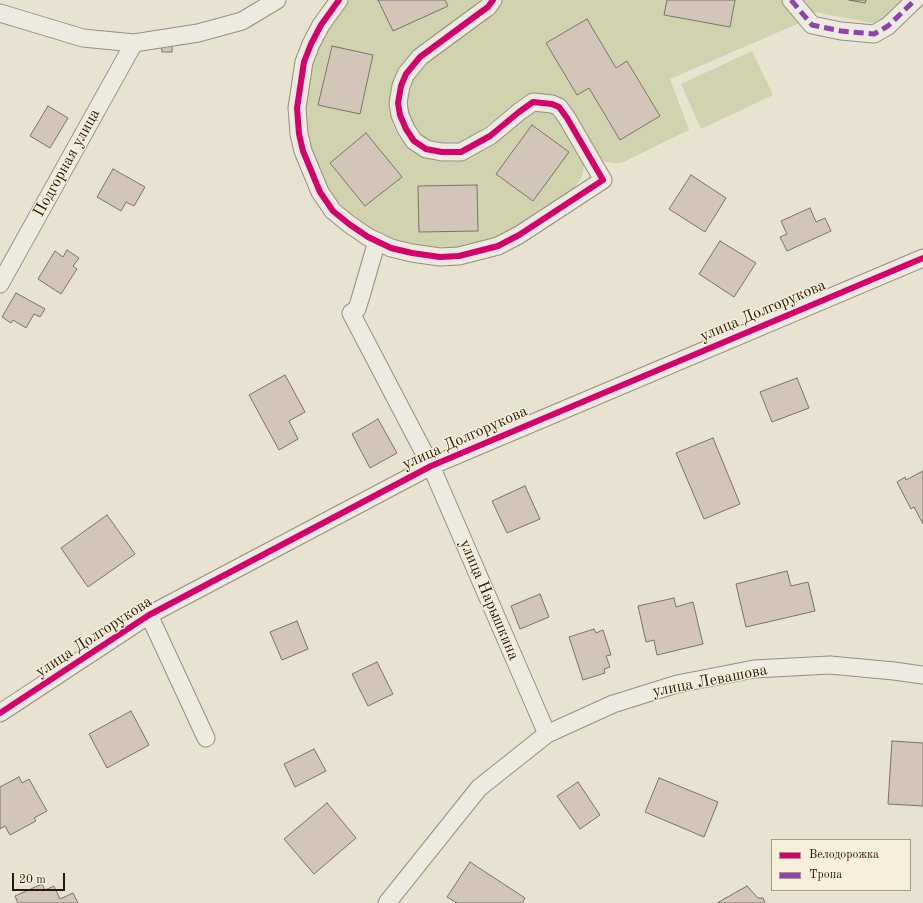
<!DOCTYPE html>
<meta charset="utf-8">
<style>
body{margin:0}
#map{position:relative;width:923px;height:903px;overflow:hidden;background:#e8e2d0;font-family:"Old Standard TT",serif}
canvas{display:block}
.legend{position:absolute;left:771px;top:839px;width:140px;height:52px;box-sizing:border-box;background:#f7efda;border:1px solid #a39987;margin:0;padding:5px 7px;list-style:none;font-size:12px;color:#26170a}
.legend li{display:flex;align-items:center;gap:8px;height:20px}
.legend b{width:20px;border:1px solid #a39987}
.scale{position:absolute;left:12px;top:873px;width:53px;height:18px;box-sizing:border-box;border:2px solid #26170a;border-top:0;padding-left:5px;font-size:12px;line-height:14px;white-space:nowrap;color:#26170a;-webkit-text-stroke:3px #f7efda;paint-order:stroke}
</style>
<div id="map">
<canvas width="923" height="903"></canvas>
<ul class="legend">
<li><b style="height:5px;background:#d6006c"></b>Велодорожка</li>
<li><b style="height:5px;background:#8e44ad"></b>Тропа</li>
</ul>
<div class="scale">20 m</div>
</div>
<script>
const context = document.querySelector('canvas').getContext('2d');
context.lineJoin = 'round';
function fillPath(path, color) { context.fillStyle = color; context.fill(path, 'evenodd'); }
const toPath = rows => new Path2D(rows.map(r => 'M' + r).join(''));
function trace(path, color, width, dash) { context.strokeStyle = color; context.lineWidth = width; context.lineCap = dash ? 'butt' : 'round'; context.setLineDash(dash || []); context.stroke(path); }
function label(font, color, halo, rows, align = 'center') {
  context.font = font + ' "Old Standard TT",serif'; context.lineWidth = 3; context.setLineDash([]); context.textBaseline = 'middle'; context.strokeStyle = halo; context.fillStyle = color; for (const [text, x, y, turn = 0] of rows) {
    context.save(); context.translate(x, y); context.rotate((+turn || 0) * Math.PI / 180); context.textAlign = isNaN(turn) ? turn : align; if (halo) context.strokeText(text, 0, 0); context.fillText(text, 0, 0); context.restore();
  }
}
fillPath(toPath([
 [350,0,378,0,393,31,448,6,445,0,480,0,479,3,405,63,395,79,390,100,392,124,401,140,419,154,436,161,453,162,468,157,487,149,525,117,541,110,553,112,565,128,584,165,582,177,575,187,564,197,500,237,461,248,418,247,395,241,367,227,352,215,338,202,327,186,310,147,306,124,305,99,313,59,325,31,343,7],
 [331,46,373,55,360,114,318,105],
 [532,125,569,152,496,174],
 [366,133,402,177,365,206,330,163],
 [477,185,478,231,419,232,418,186],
 [503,0,667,0,664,15,730,27,735,0,783,0,802,22,670,79,689,130,621,163,613,163,604,161,597,153,567,103,553,96,544,94,533,94,520,99,467,141,451,145,438,143,428,140,420,134,412,125,407,113,407,101,409,89,414,77,426,63,494,13],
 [587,19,616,68,628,61,660,116,620,140,589,88,577,95,546,43],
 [801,0,902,0,882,20,872,23,814,12,808,9],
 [752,51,773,95,701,129,681,84]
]), '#d1d2ae');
const building = toPath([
 [378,0,445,0,448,6,393,31,378,0],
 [667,0,735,0,730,27,664,15,667,0],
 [849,0,866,0,865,3,849,0],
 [587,19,616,68,627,61,660,116,620,140,589,88,577,95,546,43,587,19],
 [161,42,172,42,172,52,162,52,161,42],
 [332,46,373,55,360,114,318,105,332,46],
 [48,106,68,118,50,148,30,136,48,106],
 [532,125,569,152,533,201,496,174,532,125],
 [366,133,402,177,365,206,330,163,366,133],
 [113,169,145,187,134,206,126,202,121,211,97,197,113,169],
 [691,175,726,198,705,232,669,209,691,175],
 [477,185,478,231,419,232,418,186,477,185],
 [810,208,816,222,825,218,831,231,787,251,780,237,787,234,781,221,810,208],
 [720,241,756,263,734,297,699,274,720,241],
 [67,250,79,258,73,266,77,269,61,294,38,279,55,251,63,257,67,250],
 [16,293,45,309,40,317,34,314,26,328,13,320,11,323,2,317,16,293],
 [285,375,305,412,289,421,298,439,279,450,249,395,285,375],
 [797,378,809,408,772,422,760,392,797,378],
 [378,419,397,453,370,468,352,434,378,419],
 [713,438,740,504,704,519,676,453,713,438],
 [923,471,923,524,914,507,911,509,897,482,905,477,906,480,923,471],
 [525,486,540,519,507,533,492,501,525,486],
 [107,515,135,554,88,587,61,548,107,515],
 [787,571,791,586,808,582,815,611,746,627,736,584,787,571],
 [540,594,549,617,520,629,511,606,540,594],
 [674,598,676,607,693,602,703,644,657,655,654,640,646,642,638,606,674,598],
 [297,621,308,649,282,660,270,632,297,621],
 [594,629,596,633,603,630,611,655,606,656,610,667,604,669,605,673,583,680,569,637,594,629],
 [377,662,393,694,368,706,352,674,377,662],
 [131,711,149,745,107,768,89,734,131,711],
 [892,741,923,743,923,806,888,804,892,741],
 [314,749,326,771,295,787,284,764,314,749],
 [19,777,22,783,29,779,47,811,34,818,36,821,10,835,5,826,0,829,0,787,19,777],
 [659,778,718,802,704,837,645,812,659,778],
 [578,782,600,815,580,829,557,796,578,782],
 [327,803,356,838,314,874,284,839,327,803],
 [470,862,525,898,522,903,457,903,447,897,470,862],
 [42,884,45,890,54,886,60,899,73,893,78,903,18,903,15,896,42,884],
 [747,886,758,898,763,898,765,903,717,903,747,886]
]);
fillPath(building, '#d3c5b7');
trace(building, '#787368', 1);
const minor = toPath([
 [339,0,321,25,311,44,304,62,297,108,299,134,303,151,320,192,333,211,349,224,368,237,391,248,412,253,440,257,459,256,498,246,519,235,603,180,567,118,559,107,552,104,533,102,519,112,490,136,461,152,442,152,426,149,414,141,406,129,400,115,398,103,401,86,406,74,420,57,481,12,488,7,493,0],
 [791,0,812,25,841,31,874,34,888,26,915,0],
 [0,13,83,38,134,43,198,33,242,21,277,0],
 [377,241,361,296,357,309,351,313,431,466,547,734],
 [0,284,134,43],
 [149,615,206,738],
 [0,713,149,615,431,466,923,258],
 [387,903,479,788,547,734,613,704,677,684,754,669,830,665,894,671,923,675]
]);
trace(minor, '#948e82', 19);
trace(minor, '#edeae0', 17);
trace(toPath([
 [791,0,812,25,841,31,874,34,888,26,915,0]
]), '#8e44ad', 5, [10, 5]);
trace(toPath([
 [339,0,321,25,311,44,304,62,297,108,299,134,303,151,320,192,333,211,349,224,368,237,391,248,412,253,440,257,459,256,498,246,519,235,603,180,567,118,559,107,552,104,533,102,519,112,490,136,461,152,442,152,426,149,414,141,406,129,400,115,398,103,401,86,406,74,420,57,481,12,488,7,493,0],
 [0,713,149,615,431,466,923,258]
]), '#d6006c', 6);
label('16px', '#26170a', '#f7efda', [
 ["Подгорная улица",67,163,-61],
 ["улица Долгорукова",763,311,-23],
 ["улица Долгорукова",465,438,-24],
 ["улица Нарышкина",489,600,67],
 ["улица Долгорукова",94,637,-33],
 ["улица Левашова",710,681,-11]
]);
</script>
